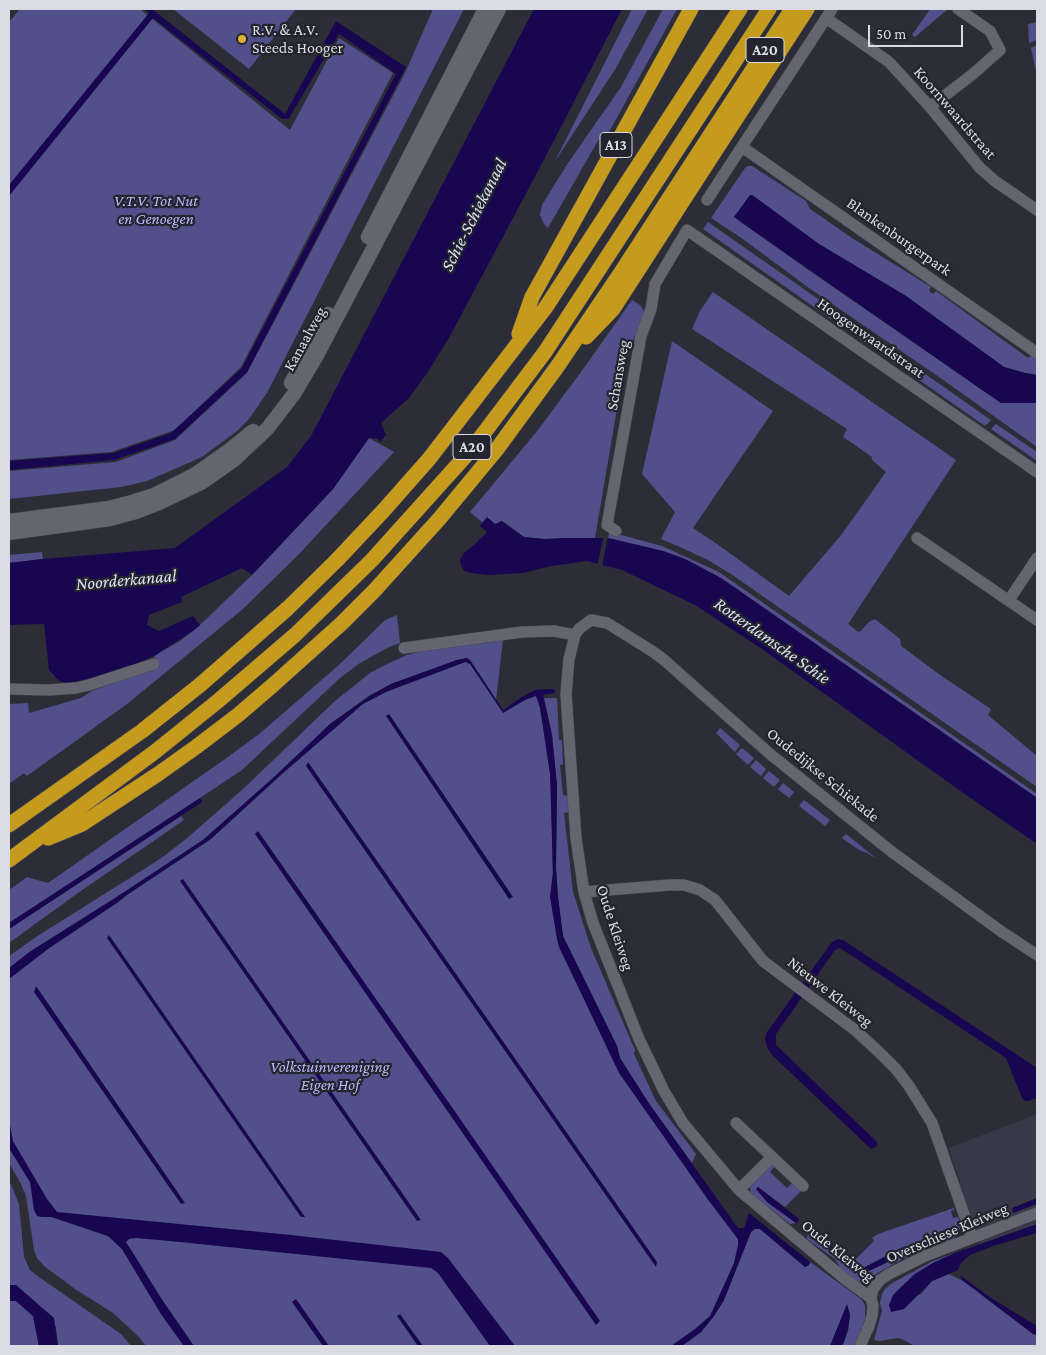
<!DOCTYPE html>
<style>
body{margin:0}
#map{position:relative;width:1046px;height:1355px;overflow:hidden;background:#2d2d38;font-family:"Crimson Pro",serif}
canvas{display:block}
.frame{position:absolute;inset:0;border:10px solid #dbdce3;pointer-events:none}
.scale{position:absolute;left:868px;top:25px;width:95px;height:22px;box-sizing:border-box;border:2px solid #dbdce3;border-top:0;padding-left:6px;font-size:15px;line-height:18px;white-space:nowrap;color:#dbdce3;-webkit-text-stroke:4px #23242d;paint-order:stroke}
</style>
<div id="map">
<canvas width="1046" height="1355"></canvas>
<div class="frame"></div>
<div class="scale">50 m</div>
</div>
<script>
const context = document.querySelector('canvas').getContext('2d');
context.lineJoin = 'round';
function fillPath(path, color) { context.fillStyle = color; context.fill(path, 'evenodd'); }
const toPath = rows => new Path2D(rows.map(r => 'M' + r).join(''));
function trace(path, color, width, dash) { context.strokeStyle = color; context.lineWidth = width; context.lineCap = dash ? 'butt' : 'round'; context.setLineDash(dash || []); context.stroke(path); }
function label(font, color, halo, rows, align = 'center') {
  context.font = font + ' "Crimson Pro",serif'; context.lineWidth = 4.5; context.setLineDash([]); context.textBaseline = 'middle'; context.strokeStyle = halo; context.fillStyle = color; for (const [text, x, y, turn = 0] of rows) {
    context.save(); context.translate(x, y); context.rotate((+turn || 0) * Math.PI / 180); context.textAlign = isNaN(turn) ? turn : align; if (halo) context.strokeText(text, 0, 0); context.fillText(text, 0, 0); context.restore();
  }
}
fillPath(toPath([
 [1037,1114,1037,1228,993,1243,980,1244,949,1148]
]), '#383948');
fillPath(toPath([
 [20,9,140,9,290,130,339,38,393,73,241,367,175,430,111,452,9,460,9,22],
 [173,9,296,9,249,69],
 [433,9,464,9,267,393,249,419,237,431,202,457,147,481,121,487,9,499,9,471,116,462,175,440,247,373,405,73],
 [632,9,648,9,616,68,554,163],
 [663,9,677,9,604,141,599,139,548,228,544,224,540,215,542,205,568,163,621,87],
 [930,9,948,9,915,37,912,35],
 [1037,22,1037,40,1029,43,1028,24],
 [1037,45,1037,76,1031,48],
 [748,166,752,166,806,201,810,209,852,238,931,287,929,291,933,294,936,291,1028,358,1031,355,1037,358,1037,375,1025,373,1004,367,906,296,819,244,752,195,734,217,807,269,1001,403,1037,403,1037,447,942,379,809,288,740,237,711,218,745,168],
 [708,222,991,420,985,426,839,324,842,320,835,315,831,319,703,229],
 [713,292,956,460,848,624,858,632,861,631,869,622,875,619,900,639,901,646,943,677,991,709,988,715,1037,756,1037,787,731,574,708,560,680,547,661,539,675,512,642,474,672,341,773,411,693,528,717,544,789,596,842,534,886,472,872,460,872,457,843,437,847,429,692,329,700,311],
 [632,300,640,305,644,311,644,317,637,330,625,362,595,538,544,539,524,537,502,521,495,524,487,518,483,523,470,512,538,430,581,372],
 [996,424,1037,452,1037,461,991,429],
 [369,438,394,452,300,553,243,609,127,704,27,776,24,773,9,784,9,704,28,703,29,713,81,698,92,691,156,667,157,663,154,656,180,641,200,625,256,571,288,537,333,489],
 [610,532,662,546,719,572,1037,794,1037,798,721,578,685,559,663,551,608,538,609,533],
 [42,552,43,559,9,563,9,555],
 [397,615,400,643,389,647,360,663,340,678,242,770,200,798,9,923,9,890,27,877,48,883,218,764,258,735,340,664,385,620],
 [503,640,496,700,503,711,534,693,541,697,551,774,553,894,560,940,612,1053,742,1245,712,1317,678,1346,189,1346,115,1231,46,1213,34,1185,9,1140,9,973,153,874,31,951,9,968,9,956,39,935,160,859,186,839,242,790,335,701,370,673,389,663,407,655,425,650],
 [467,658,470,660,495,698,468,661,369,698,283,770,330,724,370,695,391,684,457,660],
 [261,789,206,839,161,868,203,840],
 [544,698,557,698,559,740,562,740,563,764,560,765,563,795,568,796,569,812,564,813,573,892,591,948,635,1050,634,1054,656,1101,696,1154,692,1163,650,1105,620,1058,617,1046,563,936,558,897,556,868,557,786,552,735],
 [720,728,740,745,735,752,716,733],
 [742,748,754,758,748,765,736,754],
 [756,760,766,769,761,776,750,767],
 [769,771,780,780,774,787,763,778],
 [783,783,794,792,789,798,778,789],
 [804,800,830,820,825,826,799,806],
 [181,816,184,820,78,893,9,943,9,929],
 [846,834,877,859,867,853,859,850,842,838],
 [9,1148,30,1182,42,1217,51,1217,108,1236,122,1249,161,1314,184,1346,146,1346,138,1336,113,1313,75,1289,44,1266,37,1258,34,1250,26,1196,21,1184,9,1163],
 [773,1163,776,1165,770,1172,787,1188,793,1182,802,1190,785,1207,758,1187,767,1202,796,1223,790,1224,751,1193,750,1189,750,1183],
 [9,1180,19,1204,24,1257,30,1270,36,1275,121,1334,131,1346,58,1346,56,1327,16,1285,9,1285],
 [954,1208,954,1210,951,1211,953,1218,958,1217,961,1225,961,1229,957,1235,953,1239,901,1260,876,1274,866,1284,860,1284,841,1269,835,1259,807,1239,809,1229,818,1239,854,1271,861,1272,867,1272,916,1249,953,1235,944,1230,940,1235,894,1252,865,1267,859,1267,852,1263,874,1241,872,1238,878,1234],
 [755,1229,760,1229,805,1267,809,1265,810,1262,861,1299,865,1305,865,1318,861,1335,854,1346,842,1346,848,1330,850,1315,847,1305,830,1346,682,1346,701,1332,714,1316,724,1300,751,1232],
 [955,1253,933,1263,915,1274,901,1287,891,1299,921,1294,932,1281,949,1274,965,1282,1033,1334,1037,1335,1037,1346,915,1346,902,1339,897,1338,880,1341,874,1340,882,1311,880,1303,882,1294,885,1289,892,1283,933,1261],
 [9,1301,16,1301,33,1316,39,1346,9,1346]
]), '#51508b');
fillPath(toPath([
 [144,9,152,9,285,114,336,21,406,67,247,372,175,439,114,460,9,470,9,461,113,453,171,433,242,368,396,74,339,34,289,118,286,119,282,119,153,18,9,196,9,185,149,13],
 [534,9,622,9,537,173,450,336,428,372,408,399,381,423,386,435,380,442,378,439,369,438,333,489,252,575,242,568,181,597,182,602,149,615,147,625,159,631,193,616,200,625,193,631,154,656,129,667,106,675,68,683,59,681,49,670,44,624,9,625,9,563,43,559,175,548,287,467,311,436],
 [750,195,752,195,819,244,906,296,1004,367,1025,373,1037,375,1037,403,1001,403,748,227,734,217],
 [487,517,495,524,502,521,524,537,544,539,565,538,608,538,663,551,685,559,721,578,1037,798,1037,844,959,790,762,649,695,605,622,570,587,561,552,566,522,573,487,575,471,573,464,571,461,565,460,560,464,553,475,544,487,532,480,526],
 [467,658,470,660,503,710,522,697,535,690,554,689,555,693,543,695,552,735,557,786,556,868,558,897,563,936,617,1046,620,1058,650,1105,738,1228,744,1228,749,1213,810,1262,809,1265,805,1267,760,1229,755,1229,751,1232,724,1300,714,1316,701,1332,682,1346,671,1346,695,1329,710,1316,734,1263,738,1245,738,1239,709,1201,619,1073,559,947,557,939,550,897,553,872,550,774,540,708,536,696,525,700,503,713,470,664,465,662,386,692,363,704,282,774,211,839,127,895,117,903,48,949,9,979,9,968,31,951,109,902,203,840,274,777,330,724,370,696,391,684,457,660],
 [389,714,513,897,509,899,386,716],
 [308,762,657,1262,656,1267,306,766],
 [200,798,202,802,9,929,9,923],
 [258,831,456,1113,600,1321,596,1325,255,834],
 [183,879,421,1220,417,1221,180,881],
 [109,935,305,1217,301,1217,107,938],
 [838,939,843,940,1037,1068,1037,1098,1028,1101,1025,1101,1022,1098,1006,1058,840,948,835,950,776,1034,776,1045,877,1142,877,1146,871,1149,772,1055,767,1047,765,1039,767,1032,832,942],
 [36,986,185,1203,181,1204,34,992],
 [9,1120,13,1141,47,1199,57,1212,291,1235,441,1252,448,1258,515,1346,490,1346,438,1273,431,1268,180,1242,136,1238,129,1239,126,1242,133,1253,161,1298,194,1346,184,1346,161,1314,122,1249,108,1236,52,1217,42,1217,37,1216,34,1210,30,1182,9,1148],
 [758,1187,799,1219,798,1222,796,1223,767,1202,756,1189],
 [1037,1198,1037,1204,1013,1213,1012,1208],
 [1037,1224,1037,1233,996,1245,970,1255,960,1264,958,1270,932,1281,904,1309,891,1312,889,1305,893,1295,915,1274,933,1263,955,1253],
 [949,1228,955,1232,953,1235,916,1249,866,1272,861,1272,854,1271,845,1264,818,1239,820,1236,854,1264,859,1267,865,1267,894,1252,940,1235,944,1230],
 [960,1275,991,1298,1037,1326,1037,1335,1033,1334,962,1280],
 [9,1285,16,1285,54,1318,58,1346,39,1346,33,1316,16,1301,9,1301],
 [296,1299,329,1346,323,1346,292,1302],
 [847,1304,850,1315,848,1330,844,1342,842,1346,830,1346],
 [400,1314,423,1346,418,1346,397,1316]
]), '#190650');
fillPath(toPath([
 [604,535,608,536,602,567,597,566]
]), '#2d2d38');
const minor = toPath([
 [826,18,889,62,930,107,980,168,995,181,1037,210],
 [930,107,973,74,1000,50,990,31,958,9],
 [742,147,1037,353],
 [707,200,832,9],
 [616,531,607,525,641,336,651,309,655,284,687,230,1037,472],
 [917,538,1037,620],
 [1009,600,1037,558],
 [404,648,522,632,554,631,575,635],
 [9,689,49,690,76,688,89,685,154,664],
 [584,892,669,885,684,885,700,890,715,900,763,961,855,1030,881,1054,896,1069,909,1086,932,1123,972,1237],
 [736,1123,803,1186],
 [739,1190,772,1157],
 [871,1298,845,1279,739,1190,683,1123,664,1091,639,1039,593,923,584,892,576,838,566,694,569,659,575,635,579,629,591,620,607,623,652,651,663,659,770,754,892,852,1002,932,1037,955],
 [860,1346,869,1326,872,1316,873,1306,871,1298,873,1289,880,1280,889,1274,925,1256,1037,1213]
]);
const secondary = toPath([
 [368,237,485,9],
 [291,383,328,314],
 [9,521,109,508,132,502,154,495,194,475,227,452,253,431],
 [9,533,110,519,136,512,159,503,201,483,234,460,267,429,294,394,316,357,499,9]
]);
const motorway = toPath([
 [519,334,532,297,691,9],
 [586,337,613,309,807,9],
 [9,825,142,731,200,685,288,608,337,560,384,510,429,459,546,307,740,9],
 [48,838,82,824,158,774,196,747,238,715,273,685,342,623,374,591,440,518,497,449,557,367,620,274,792,9],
 [9,860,156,751,218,701,295,635,372,560,471,450,545,352,769,9]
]);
trace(minor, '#484952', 12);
trace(secondary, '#484952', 15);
trace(motorway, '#484952', 16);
trace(minor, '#646570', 11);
trace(secondary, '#646570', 14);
trace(motorway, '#c59b1e', 15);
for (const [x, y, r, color] of [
 [242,39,5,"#deb133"]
]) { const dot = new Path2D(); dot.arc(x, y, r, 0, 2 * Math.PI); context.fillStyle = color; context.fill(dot); trace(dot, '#23242d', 2); }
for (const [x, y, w] of [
 [765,50,38],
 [616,145,32],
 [472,447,38]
]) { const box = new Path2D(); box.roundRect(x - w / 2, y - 12.5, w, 25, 4); context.fillStyle = '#23242d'; context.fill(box); trace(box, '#dbdce3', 1); }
label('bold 15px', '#dbdce3', null, [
 ["A20",765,50],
 ["A13",616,145],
 ["A20",472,447]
]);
label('16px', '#dbdce3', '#23242d', [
 ["R.V. & A.V.",252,30],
 ["Steeds Hooger",252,48]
], 'left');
label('16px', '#dbdce3', '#23242d', [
 ["Koornwaardstraat",955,113,49],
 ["Blankenburgerpark",899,237,35],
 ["Hoogenwaardstraat",871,338,35],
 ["Kanaalweg",305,339,-61],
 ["Schansweg",618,375,-80],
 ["Oudedijkse Schiekade",823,775,39],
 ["Oude Kleiweg",615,928,72],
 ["Nieuwe Kleiweg",830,992,38],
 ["Overschiese Kleiweg",947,1233,-23],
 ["Oude Kleiweg",838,1251,39]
]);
label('italic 16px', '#b9bcfc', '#23242d', [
 ["V.T.V. Tot Nut",156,201],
 ["en Genoegen",156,219],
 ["Volkstuinvereniging",330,1067],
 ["Eigen Hof",330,1085]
]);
label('italic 18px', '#dee0f6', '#23242d', [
 ["Schie-Schiekanaal",474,215,-63],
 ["Noorderkanaal",126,580,-5],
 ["Rotterdamsche Schie",772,641,35]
]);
</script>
